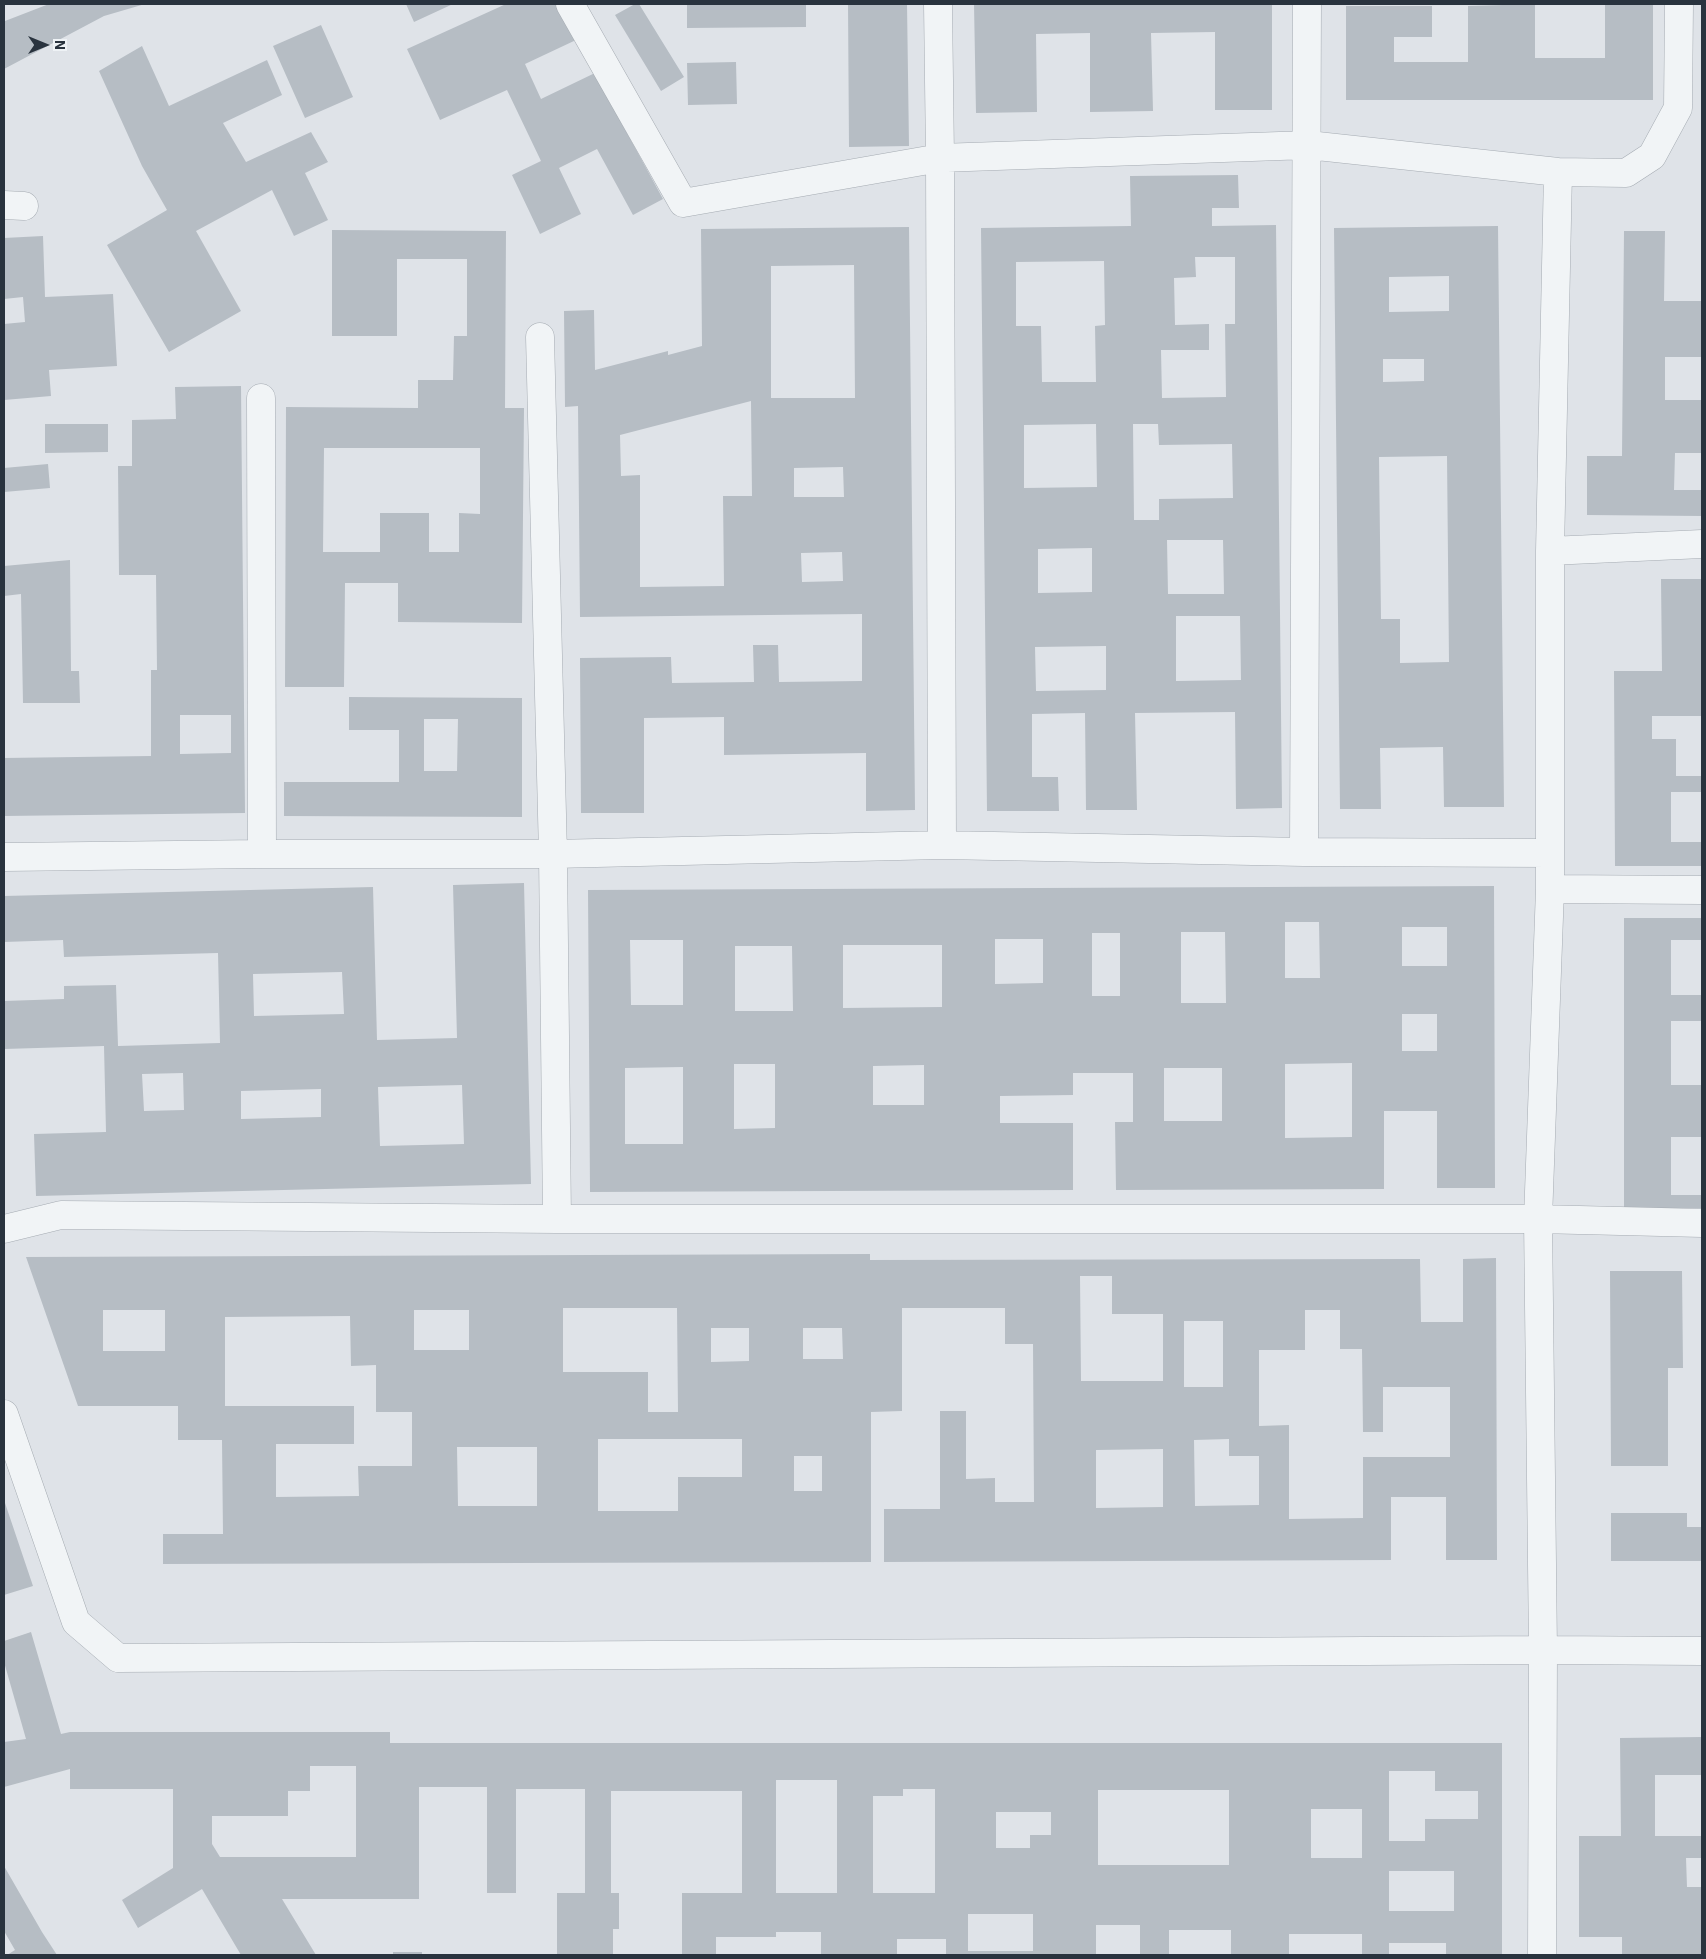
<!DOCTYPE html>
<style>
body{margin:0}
#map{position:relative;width:1706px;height:1959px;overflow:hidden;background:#dfe3e8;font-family:"IBM Plex Sans",sans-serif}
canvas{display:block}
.frame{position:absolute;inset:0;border:5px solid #29333e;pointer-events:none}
.north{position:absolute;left:20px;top:20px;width:50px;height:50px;-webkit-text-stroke:4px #eef2f5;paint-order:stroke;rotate:90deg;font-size:14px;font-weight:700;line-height:20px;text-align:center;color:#29333e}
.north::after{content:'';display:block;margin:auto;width:18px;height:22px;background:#29333e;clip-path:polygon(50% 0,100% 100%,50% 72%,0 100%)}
</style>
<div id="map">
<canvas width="1706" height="1959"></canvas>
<div class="frame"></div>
<div class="north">N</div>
</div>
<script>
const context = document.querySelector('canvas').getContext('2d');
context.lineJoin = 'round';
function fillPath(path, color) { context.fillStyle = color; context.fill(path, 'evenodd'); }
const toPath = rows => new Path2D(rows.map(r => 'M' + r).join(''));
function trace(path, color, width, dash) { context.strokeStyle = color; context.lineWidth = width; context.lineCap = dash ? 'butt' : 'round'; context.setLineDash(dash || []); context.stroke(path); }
fillPath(toPath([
 [49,4,145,4,104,16,4,69,4,18,5,21],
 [406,4,453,4,414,22],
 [506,4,558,4,576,40,525,64,541,99,597,72,621,122,663,199,633,215,597,149,559,168,581,214,540,234,512,175,541,161,507,90,440,120,407,49],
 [635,4,639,4,684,77,661,91,615,15],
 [687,4,806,4,806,27,687,28],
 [848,4,907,4,909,146,849,147],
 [974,4,1272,4,1272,110,1215,110,1215,32,1151,33,1153,111,1090,112,1090,33,1036,34,1037,112,976,113],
 [1503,4,1535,4,1535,58,1605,58,1605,4,1653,4,1653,100,1346,100,1346,6,1432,6,1432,37,1394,37,1394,62,1468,62,1468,6,1503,5],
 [321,25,353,97,305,118,273,46],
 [142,46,169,106,267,60,282,95,223,123,246,162,311,132,328,162,305,173,328,220,294,236,272,190,196,231,241,311,169,352,107,245,167,210,142,166,99,71],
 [736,62,737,104,688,105,687,63],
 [1238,175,1239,208,1212,208,1212,226,1276,225,1282,808,1236,809,1235,712,1135,713,1137,810,1086,810,1085,713,1032,714,1032,777,1058,777,1059,811,987,811,981,228,1131,226,1130,176],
 [1195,257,1235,257,1235,324,1225,324,1226,397,1162,398,1161,350,1209,350,1209,324,1175,325,1174,278,1196,277],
 [1104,261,1105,325,1095,326,1096,382,1042,382,1041,326,1016,326,1016,262],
 [1096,424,1097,487,1024,488,1024,425],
 [1133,424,1158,424,1159,445,1232,444,1233,498,1159,499,1159,520,1134,520],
 [1167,540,1223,540,1224,594,1168,594],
 [1092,548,1092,592,1038,593,1038,549],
 [1176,616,1240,616,1241,680,1176,681],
 [1106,646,1106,690,1036,691,1035,647],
 [1498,226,1504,807,1444,807,1443,747,1380,748,1381,809,1340,809,1334,228],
 [1449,276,1449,311,1389,312,1389,277],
 [1383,359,1424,359,1424,381,1383,382],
 [1447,456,1449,662,1400,663,1400,619,1381,619,1379,457],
 [909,227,915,810,866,811,866,753,724,755,724,717,644,718,644,813,581,813,580,658,671,657,672,683,754,682,753,645,778,645,779,682,862,681,862,614,580,617,578,406,565,407,564,311,594,310,595,370,668,351,668,355,702,346,701,229],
 [854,265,855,398,771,398,771,266],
 [751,401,752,496,723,496,724,586,640,587,640,475,621,476,620,435],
 [843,467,844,497,794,497,794,468],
 [842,552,843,581,802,582,801,553],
 [332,230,506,231,505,408,524,408,522,623,398,622,398,583,345,583,344,687,285,687,286,407,418,408,418,380,453,380,454,336,467,336,467,259,397,259,397,336,332,336],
 [324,448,480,448,480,514,459,513,459,552,429,552,429,513,380,513,380,552,323,552],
 [1624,231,1665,231,1664,301,1702,301,1702,357,1665,357,1665,400,1702,400,1702,453,1675,453,1674,490,1702,490,1702,516,1587,515,1587,456,1622,456],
 [43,236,45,297,113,294,117,366,49,370,51,396,4,400,4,324,25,322,23,297,4,299,4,238],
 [241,386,245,813,4,816,4,758,151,756,151,670,157,670,156,575,119,575,118,466,132,466,132,420,176,419,175,387],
 [180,715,231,715,231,753,180,754],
 [45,424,108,424,108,452,45,453],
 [48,464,50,488,4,492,4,468],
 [70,560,71,671,79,671,80,703,23,703,21,594,4,596,4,566],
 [1661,579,1702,579,1702,716,1652,716,1652,739,1676,739,1676,776,1702,776,1702,792,1671,792,1671,842,1702,842,1702,866,1615,866,1614,671,1662,671],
 [349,697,522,698,522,817,284,816,284,782,399,782,399,730,349,730],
 [424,719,458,719,457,771,424,771],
 [524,883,531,1184,36,1196,34,1134,106,1132,104,1046,4,1049,4,1001,64,999,64,986,116,985,118,1046,220,1043,218,953,64,957,63,940,4,942,4,896,373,887,377,1040,457,1038,453,885],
 [342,972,344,1014,254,1016,253,974],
 [183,1073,184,1110,144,1111,142,1074],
 [462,1085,464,1144,380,1146,378,1087],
 [321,1089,321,1117,241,1119,241,1091],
 [1494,886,1495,1188,1437,1188,1437,1111,1384,1111,1384,1189,1116,1190,1115,1122,1133,1122,1133,1073,1073,1073,1073,1095,1000,1096,1000,1123,1073,1123,1073,1190,590,1192,588,890],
 [1285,922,1319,922,1320,978,1285,978],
 [1402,927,1447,927,1447,966,1402,966],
 [1181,932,1225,932,1226,1003,1181,1003],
 [1092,933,1120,933,1120,996,1092,996],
 [995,939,1043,939,1043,983,995,984],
 [630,940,683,940,683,1005,631,1005],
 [843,945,942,945,942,1007,843,1008],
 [735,946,792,946,793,1011,735,1011],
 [1402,1014,1437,1014,1437,1051,1402,1051],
 [1352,1063,1352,1137,1285,1138,1285,1064],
 [734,1064,775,1064,775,1128,734,1129],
 [924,1065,924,1105,873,1105,873,1066],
 [683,1067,683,1144,625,1144,625,1068],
 [1164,1068,1222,1068,1222,1121,1164,1121],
 [1624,918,1702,918,1702,940,1671,940,1671,995,1702,995,1702,1021,1671,1021,1671,1085,1702,1085,1702,1137,1671,1137,1671,1195,1702,1195,1702,1208,1624,1208],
 [870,1254,870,1260,1420,1259,1421,1322,1463,1322,1463,1259,1496,1258,1497,1560,1446,1560,1446,1497,1391,1497,1391,1560,884,1562,884,1509,940,1509,940,1411,966,1411,966,1479,995,1478,995,1502,1034,1502,1033,1344,1005,1344,1005,1308,902,1308,902,1411,871,1412,871,1562,163,1564,163,1534,223,1534,222,1440,178,1440,178,1406,78,1406,26,1257],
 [1080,1276,1112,1276,1112,1314,1163,1314,1163,1381,1081,1381],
 [563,1308,677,1308,678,1412,648,1412,648,1372,563,1372],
 [103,1310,165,1310,165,1351,103,1351],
 [414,1310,469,1310,469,1350,414,1350],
 [1305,1310,1340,1310,1340,1349,1362,1349,1363,1432,1383,1432,1383,1387,1450,1387,1450,1457,1363,1457,1363,1518,1289,1519,1289,1425,1259,1426,1259,1350,1305,1350],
 [350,1316,351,1366,376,1365,376,1412,412,1412,412,1466,358,1466,359,1496,276,1497,276,1444,354,1444,354,1406,225,1406,225,1317],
 [1184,1321,1223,1321,1223,1387,1184,1387],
 [711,1328,749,1328,749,1361,711,1362],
 [803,1328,842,1328,843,1359,803,1359],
 [598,1439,742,1439,742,1477,678,1477,678,1511,598,1511],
 [1229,1439,1229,1456,1259,1456,1259,1505,1195,1506,1194,1440],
 [457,1447,537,1447,537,1506,458,1506],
 [1163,1449,1163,1507,1096,1508,1096,1450],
 [794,1456,822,1456,822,1491,794,1491],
 [1610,1271,1682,1271,1683,1368,1668,1368,1668,1466,1611,1466],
 [4,1500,33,1586,4,1595],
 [1611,1513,1687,1513,1687,1527,1702,1527,1702,1561,1611,1561],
 [31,1632,61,1734,70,1732,390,1732,390,1743,1502,1743,1502,1955,1446,1955,1446,1943,1389,1943,1389,1955,1362,1955,1362,1934,1289,1934,1289,1955,1231,1955,1231,1930,1169,1930,1169,1955,1140,1955,1140,1925,1096,1925,1096,1955,946,1955,946,1939,897,1939,897,1955,821,1955,821,1932,776,1932,776,1937,716,1937,716,1955,682,1955,682,1893,742,1893,742,1791,611,1791,611,1893,619,1893,619,1929,613,1929,613,1955,557,1955,557,1893,585,1893,585,1789,516,1789,516,1893,487,1893,487,1787,419,1787,419,1899,282,1899,316,1955,241,1955,202,1889,138,1928,122,1900,173,1868,173,1789,70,1789,70,1769,4,1787,4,1742,26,1739,4,1662,4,1641],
 [310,1766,356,1766,356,1857,220,1857,212,1844,212,1816,288,1816,288,1791,310,1791],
 [1389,1771,1435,1771,1435,1791,1478,1791,1478,1819,1425,1819,1425,1841,1389,1841],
 [776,1780,837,1780,837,1893,776,1893],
 [903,1789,935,1789,935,1893,873,1893,873,1796,903,1796],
 [1098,1790,1229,1790,1229,1865,1098,1865],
 [1311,1809,1362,1809,1362,1858,1311,1858],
 [996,1812,1051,1812,1051,1835,1030,1835,1030,1848,996,1848],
 [1389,1871,1454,1871,1454,1911,1389,1911],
 [968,1914,1033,1914,1033,1951,968,1951],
 [1702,1737,1702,1775,1655,1775,1655,1836,1702,1836,1702,1858,1686,1858,1687,1887,1702,1887,1702,1955,1622,1955,1622,1937,1579,1937,1579,1836,1621,1836,1620,1738],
 [4,1866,42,1932,57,1955,7,1955,15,1950,4,1931],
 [393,1952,422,1952,422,1955,393,1955]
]), '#b6bdc4');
const minor = toPath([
 [570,4,683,203,940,158,1308,145,1558,172,1626,173,1652,156,1678,108,1679,4],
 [938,4,940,158,942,845],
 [4,205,24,206],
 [540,337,553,854,557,1219],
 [261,398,262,854],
 [1550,551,1702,544],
 [1304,852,1307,4],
 [4,857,262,854,553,854,942,845,1304,852,1550,853],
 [1550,889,1702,890],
 [4,1229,61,1215,557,1219,1538,1219,1702,1223],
 [4,1414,76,1622,118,1658,1543,1650,1702,1651],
 [1542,1955,1543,1650,1538,1219,1550,889,1550,551,1558,172]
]);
trace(minor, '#a5abb2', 29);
trace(minor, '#f1f4f6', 28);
</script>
